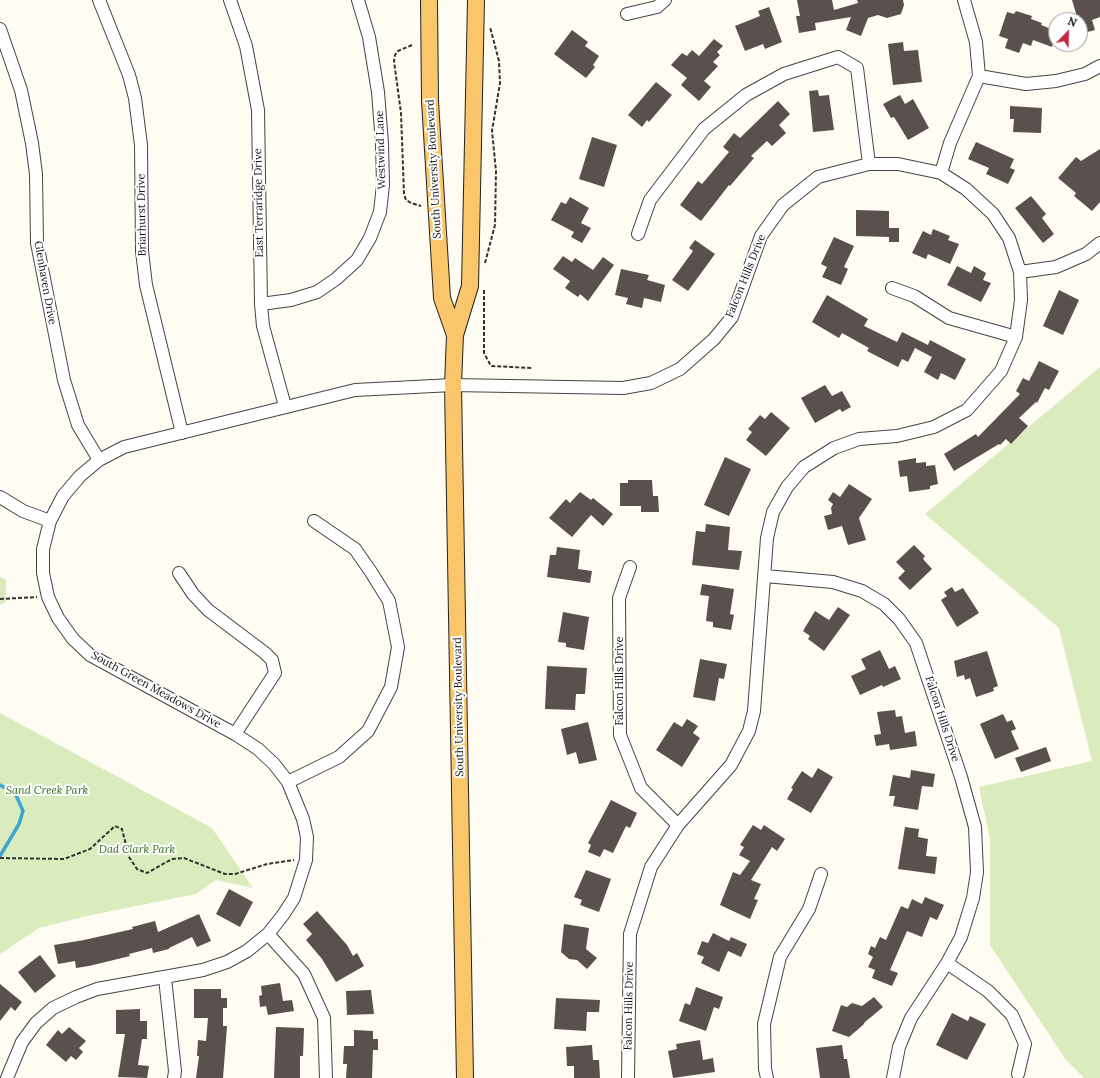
<!DOCTYPE html>
<style>
body{margin:0}
#map{position:relative;width:1100px;height:1078px;overflow:hidden;background:#fffcf4;font-family:Lora,serif}
canvas{display:block}
.north{position:absolute;left:1048px;top:12px;width:40px;height:40px;box-sizing:border-box;background:#fff;border:1px solid #a0a0a0;border-radius:50%;rotate:23deg;font-size:11px;font-weight:700;line-height:16px;text-align:center;color:#111}
.north::after{content:'';display:block;margin:auto;width:14px;height:18px;background:#c42640;clip-path:polygon(50% 0,100% 100%,50% 72%,0 100%)}
</style>
<div id="map">
<canvas width="1100" height="1078"></canvas>
<div class="north">N</div>
</div>
<script>
const context = document.querySelector('canvas').getContext('2d');
context.lineJoin = 'round';
function fillPath(path, color) { context.fillStyle = color; context.fill(path, 'evenodd'); }
const toPath = rows => new Path2D(rows.map(r => 'M' + r).join(''));
function trace(path, color, width, dash) { context.strokeStyle = color; context.lineWidth = width; context.lineCap = dash ? 'butt' : 'round'; context.setLineDash(dash || []); context.stroke(path); }
function label(font, color, halo, rows, align = 'center') {
  context.font = font + ' Lora,serif'; context.lineWidth = 4; context.setLineDash([]); context.textBaseline = 'middle'; context.strokeStyle = halo; context.fillStyle = color; for (const [text, x, y, turn = 0] of rows) {
    context.save(); context.translate(x, y); context.rotate((+turn || 0) * Math.PI / 180); context.textAlign = isNaN(turn) ? turn : align; if (halo) context.strokeText(text, 0, 0); context.fillText(text, 0, 0); context.restore();
  }
}
fillPath(toPath([
 [1100,367,1100,1078,1084,1078,1066,1060,990,945,990,839,979,787,1092,761,1059,628,925,514],
 [0,577,6,580,6,602,0,605],
 [0,713,212,828,253,888,216,880,196,894,87,916,39,928,0,954]
]), '#daebbd');
trace(toPath([
 [0,785,15,793,23,811,19,824,0,856]
]), '#3fa6cf', 3.5);
fillPath(toPath([
 [797,0,832,0,834,10,858,3,857,0,903,0,904,5,901,14,887,18,878,15,868,18,861,36,846,30,851,17,815,23,816,30,799,33,796,16,800,16],
 [1072,0,1100,0,1100,17,1092,20,1095,30,1080,34,1080,20,1078,20],
 [769,7,782,42,765,49,763,44,745,51,735,26,760,16,758,11],
 [1016,11,1032,16,1031,19,1042,23,1041,25,1056,31,1052,47,1033,40,1031,46,1023,43,1019,53,1005,48,1008,39,999,36,1007,12,1014,14],
 [572,30,588,42,585,46,599,56,593,65,595,67,586,78,554,54],
 [714,39,723,46,717,52,720,55,713,62,718,66,704,81,711,87,699,101,681,85,687,78,671,65,682,53,687,56,692,50,699,56],
 [903,42,904,51,918,50,922,82,893,85,888,44],
 [656,82,672,95,649,122,647,120,642,127,628,115],
 [818,90,819,96,829,95,834,130,813,132,809,91],
 [900,95,905,104,913,99,929,128,908,140,894,117,891,118,883,104],
 [778,101,790,114,779,125,786,133,772,146,767,141,751,156,754,158,730,186,729,185,701,221,680,205,698,181,702,184,729,152,723,147,734,133,740,138],
 [1010,106,1042,108,1041,133,1013,132,1014,119,1010,119],
 [592,137,617,145,604,187,579,179],
 [976,142,1014,159,1010,168,1015,170,1008,184,986,174,989,168,968,159],
 [1100,149,1100,202,1092,211,1074,196,1076,193,1058,178,1076,157,1081,161],
 [1031,196,1046,214,1042,218,1054,234,1043,243,1015,208],
 [570,197,589,208,581,223,591,228,582,243,571,237,574,232,551,220,561,202,566,204],
 [856,210,889,211,889,228,899,228,899,242,889,242,889,237,856,236],
 [933,229,950,236,948,240,959,244,950,264,928,254,926,259,912,253,923,231,931,235],
 [834,237,854,246,844,267,848,269,841,285,822,277,827,267,821,264],
 [695,240,715,254,688,291,672,280,693,251,689,248],
 [563,256,572,262,575,258,593,270,603,257,614,265,588,301,580,294,578,297,565,288,570,281,553,269],
 [957,266,971,273,974,266,986,273,983,280,991,283,981,302,947,285],
 [621,269,649,275,647,280,665,285,661,302,644,298,642,308,626,304,628,298,615,295],
 [1059,290,1079,300,1063,335,1043,326],
 [827,295,868,319,864,326,897,342,902,332,928,345,930,340,966,359,955,380,941,373,938,380,924,372,932,357,915,348,908,362,902,359,898,367,867,351,869,348,842,333,839,338,812,322],
 [1039,361,1059,371,1049,390,1045,388,1037,403,1036,402,1019,418,1028,426,1011,444,1006,439,1000,445,999,444,954,471,944,454,976,434,978,437,1020,394,1016,391,1023,378,1029,381],
 [825,385,832,396,842,391,851,407,842,412,840,409,815,423,801,398],
 [771,412,790,428,766,456,746,440,752,432,748,429,760,415,765,419],
 [725,457,751,469,729,516,704,505],
 [916,458,916,463,926,462,926,466,935,465,938,484,930,486,930,489,909,492,907,476,900,477,898,461],
 [628,480,652,480,653,496,658,496,659,512,641,512,641,506,620,506,620,483,628,483],
 [849,484,872,499,859,518,866,540,848,545,842,526,828,530,824,516,832,514,831,508,833,504,828,500,833,492,840,497],
 [580,492,591,500,593,498,613,514,603,526,591,515,572,537,549,518,566,499,570,503],
 [706,524,730,527,728,550,742,551,739,570,692,565,696,531,705,532],
 [914,545,925,556,923,559,932,569,910,590,898,578,905,571,896,562],
 [557,547,580,550,578,569,592,571,590,583,547,577,550,555,556,555],
 [702,584,734,589,730,614,734,615,731,630,713,627,713,622,706,621,709,596,700,595],
 [952,587,955,592,963,588,979,613,957,627,941,600,947,596,944,592],
 [838,607,850,615,824,651,808,639,810,636,803,631,815,611,829,620],
 [563,612,589,617,584,650,566,647,566,643,558,642],
 [880,650,889,669,895,666,901,679,883,687,882,685,860,695,851,676,866,669,861,659],
 [987,651,998,686,993,688,994,691,976,697,970,678,965,680,964,675,957,677,954,661],
 [700,659,727,664,724,679,719,678,715,701,693,697],
 [547,666,587,668,585,694,576,694,575,710,545,709],
 [895,710,896,717,902,716,905,733,915,731,917,746,890,750,889,744,876,746,874,735,881,734,877,712],
 [1003,714,1007,722,1012,720,1016,729,1011,731,1019,749,995,759,980,724],
 [687,719,698,726,693,733,700,738,682,767,656,750,674,722,682,727],
 [588,722,597,760,579,764,576,752,567,755,561,729],
 [1046,747,1051,761,1021,772,1015,758],
 [818,768,833,777,811,813,787,799,793,789,791,788,802,771,812,778],
 [911,770,935,774,933,787,922,786,918,810,893,806,895,796,889,796,893,775,910,778],
 [611,800,637,813,630,828,626,826,613,853,604,849,600,857,588,852,591,845,588,843],
 [753,825,761,830,764,825,785,839,777,851,772,847,751,880,761,884,754,899,758,900,750,919,720,905,733,872,740,875,750,861,739,855,744,847,740,845],
 [905,827,919,829,918,837,928,839,926,856,937,857,935,874,898,869],
 [586,870,611,879,599,912,580,905,582,900,574,897],
 [229,889,253,902,240,927,216,914],
 [925,897,944,905,937,920,930,917,922,937,907,931,890,970,898,973,892,986,872,978,875,970,868,967,873,957,868,954,871,946,875,948,880,937,886,940,901,906,908,909,912,899,922,904],
 [317,911,347,945,353,956,357,953,364,966,336,982,322,959,306,940,312,934,303,924],
 [199,914,211,941,197,947,192,937,169,948,169,949,153,953,152,948,129,954,130,956,89,966,76,968,75,961,58,964,54,945,84,940,133,929,132,927,155,921,158,932],
 [564,924,589,928,586,949,597,958,587,969,577,960,569,959,561,952],
 [713,933,729,941,731,937,747,944,741,957,728,951,719,972,701,963,704,957,697,954,702,941,708,943],
 [40,955,56,976,35,993,18,972],
 [280,983,283,1001,292,1000,294,1011,268,1015,266,1006,260,1007,259,996,262,995,261,986],
 [0,984,22,1002,15,1011,11,1007,0,1021],
 [696,987,723,997,719,1009,714,1007,706,1031,679,1021,685,1003,690,1005],
 [194,989,221,989,221,998,227,998,227,1008,223,1008,223,1026,227,1026,223,1078,196,1078,199,1056,197,1056,198,1040,206,1041,208,1018,194,1018],
 [371,990,374,1014,347,1015,346,991],
 [874,997,883,1007,865,1022,863,1025,849,1037,832,1031,841,1005,847,1007,852,1003,862,1006],
 [556,998,600,1000,599,1012,587,1012,586,1031,554,1029],
 [140,1009,140,1021,147,1021,147,1039,142,1039,138,1065,149,1066,147,1078,118,1077,125,1034,116,1034,116,1010],
 [952,1013,968,1021,970,1016,986,1024,967,1060,936,1045],
 [69,1027,86,1041,79,1048,83,1052,76,1060,71,1056,66,1062,46,1045,58,1030,62,1034],
 [276,1027,304,1028,303,1056,300,1056,300,1078,274,1078],
 [354,1030,373,1031,373,1039,378,1039,378,1050,373,1050,372,1078,346,1078,347,1064,343,1064,344,1046,354,1046],
 [700,1040,703,1060,713,1058,715,1072,673,1078,668,1051,677,1049,676,1044],
 [592,1045,593,1060,599,1060,600,1078,574,1078,574,1066,567,1066,566,1047],
 [842,1045,844,1059,847,1059,850,1078,820,1078,816,1048]
]), '#5a504d');
const minor = toPath([
 [99,0,129,75,135,98,141,145,142,251,146,285,182,433],
 [230,0,246,46,258,110,261,304,263,326,285,406],
 [627,14,657,7,665,0],
 [0,29,21,90,32,143,36,174,37,243,64,380,78,425,99,460],
 [979,76,1026,84,1056,81,1085,74,1100,66],
 [941,173,950,143,979,76,976,42,964,0],
 [638,234,650,200,704,129,746,95,784,74,838,57,857,68,869,164],
 [1020,272,1056,267,1086,254,1100,243],
 [892,288,914,296,949,318,1016,337],
 [261,304,291,300,317,292,336,279,357,260,370,238,380,212,383,185,382,144,378,92,369,37,358,0],
 [0,497,23,511,50,521],
 [630,567,619,598,620,735,641,788,678,825],
 [179,573,193,594,208,610,265,653,272,660,275,673,235,734],
 [765,576,833,582,862,591,884,604,899,619,916,643,961,777,975,827,977,872,973,898,961,937,947,963,911,1018,899,1047,893,1078],
 [288,782,339,757,368,731,391,687,398,647,389,601,371,572,355,549,314,521],
 [268,934,304,974,324,1018,326,1078],
 [947,963,988,991,1012,1015,1025,1044,1018,1074],
 [165,978,175,1071,174,1078],
 [7,1078,22,1042,36,1023,53,1008,76,997,97,989,203,970,227,962,247,951,268,934,283,915,294,898,306,860,307,837,303,819,288,782,274,764,258,749,235,734,90,655,73,639,58,618,48,597,43,573,43,549,50,521,63,496,80,476,99,460,124,447,355,390,453,385,623,388,651,383,680,369,714,339,732,317,761,236,783,205,818,177,869,164,898,164,941,173,966,189,993,214,1009,238,1020,272,1021,300,1016,337,1001,371,967,410,934,427,897,436,859,439,834,448,804,467,787,487,773,512,767,538,754,711,749,731,731,765,678,825,651,867,630,934,628,1078],
 [767,1078,765,1069,764,1024,780,957,809,909,821,874]
]);
const major = toPath([
 [429,0,430,101,442,298,455,335],
 [465,1078,453,385,455,335,470,286,476,0]
]);
trace(minor, '#444', 14);
trace(major, '#222', 18);
trace(toPath([
 [412,45,398,51,395,55,394,61,401,113,404,194,406,200,411,203,421,206],
 [485,263,495,225,496,171,492,131,500,83,499,61,490,27],
 [484,290,484,353,491,366,532,368],
 [0,599,37,597],
 [0,858,64,859,90,849,115,826,122,829,129,857,137,869,147,873,172,859,184,858,225,874,235,874,267,864,294,860]
]), '#333', 2, [4, 2]);
trace(minor, '#fff', 12);
trace(major, '#f9c66a', 16);
label('11px', '#111', '#fff', [
 ["Westwind Lane",381,150,-92],
 ["South University Boulevard",434,169,-93],
 ["East Terraridge Drive",259,203,-91],
 ["Briarhurst Drive",142,215,-91],
 ["Falcon Hills Drive",746,276,-68],
 ["Glenhaven Drive",45,283,80],
 ["Falcon Hills Drive",620,681,-90],
 ["South Green Meadows Drive",156,690,29],
 ["South University Boulevard",459,707,-91],
 ["Falcon Hills Drive",942,719,72],
 ["Falcon Hills Drive",629,1006,-89]
]);
label('italic 11px', '#376b1f', '#fff', [
 ["Sand Creek Park",47,791],
 ["Dad Clark Park",137,850]
]);
</script>
